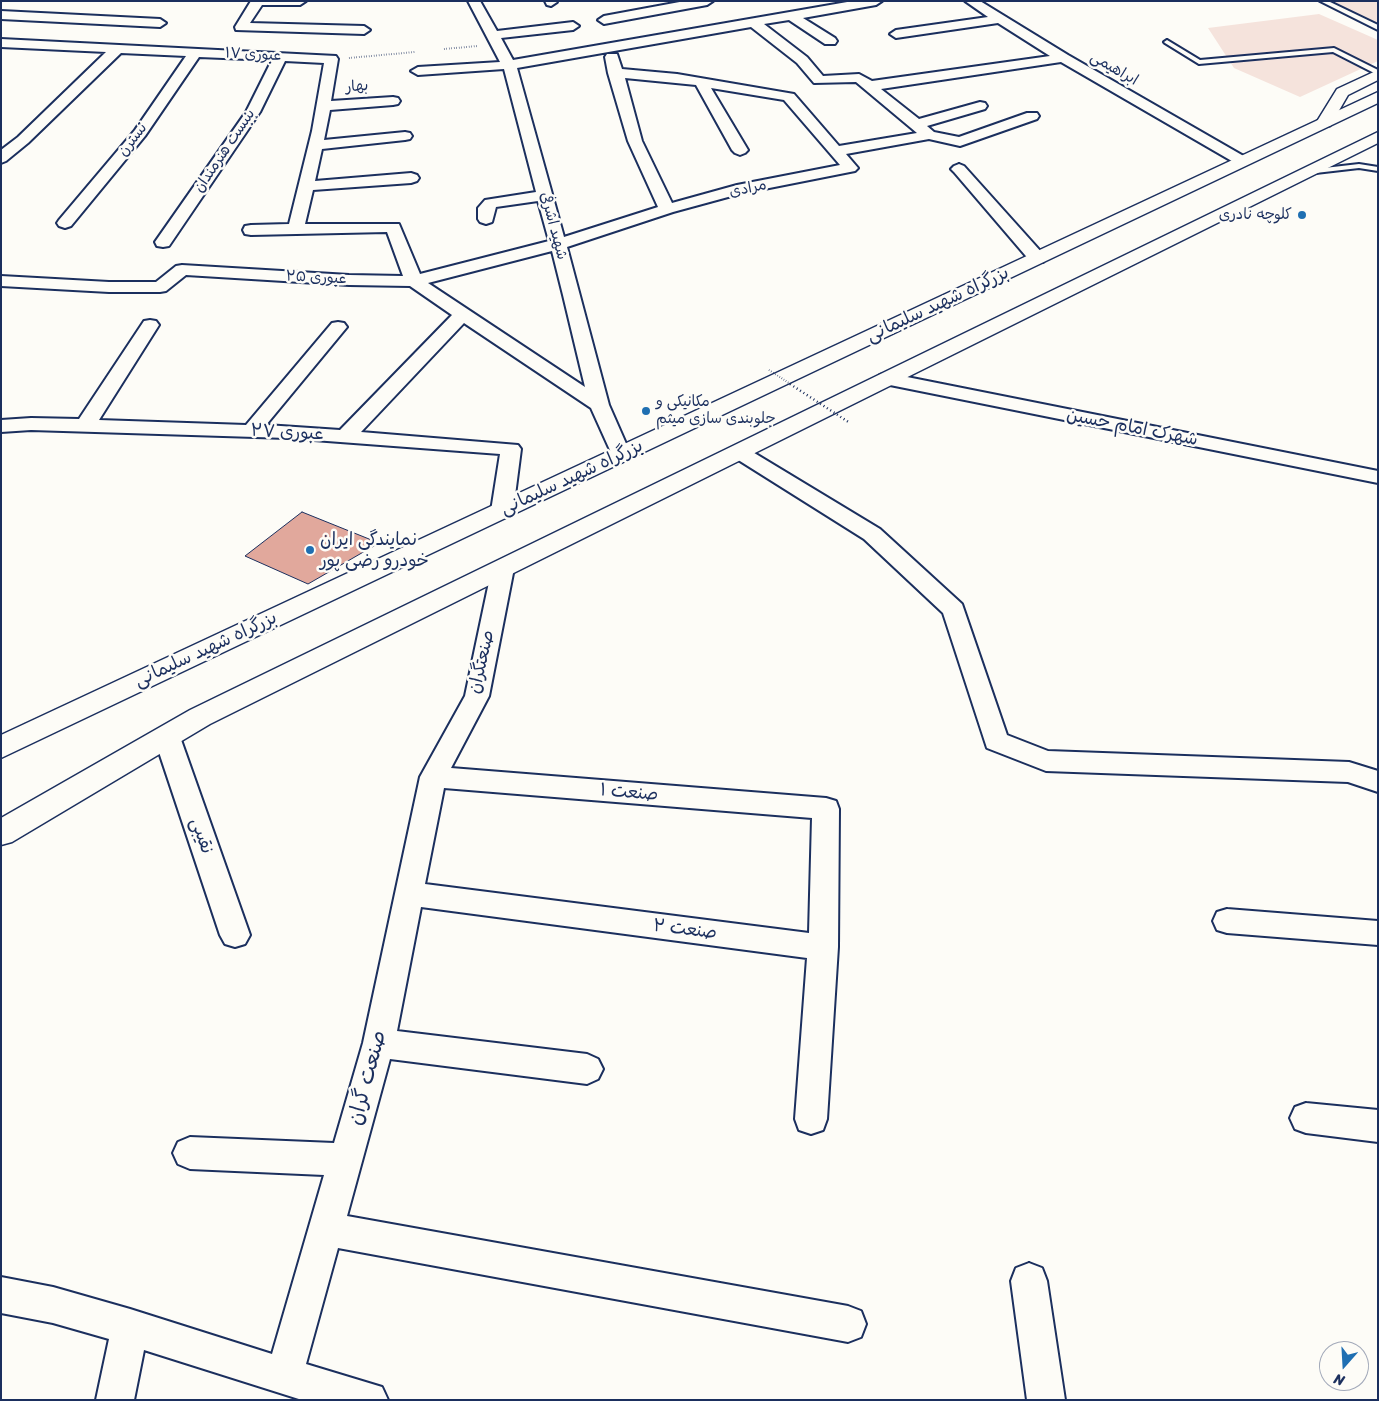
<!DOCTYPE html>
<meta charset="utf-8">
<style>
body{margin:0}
#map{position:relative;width:1379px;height:1401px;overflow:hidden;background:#fdfcf7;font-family:Sriracha,sans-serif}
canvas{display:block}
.frame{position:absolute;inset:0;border:2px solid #1b2f5e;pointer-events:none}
.north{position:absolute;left:1319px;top:1341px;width:50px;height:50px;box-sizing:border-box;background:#fdfcf7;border:1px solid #a3aaba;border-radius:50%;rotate:199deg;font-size:14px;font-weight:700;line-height:20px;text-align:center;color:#1b2f5e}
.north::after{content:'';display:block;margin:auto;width:18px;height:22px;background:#1f6fb2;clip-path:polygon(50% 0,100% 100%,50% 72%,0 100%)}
</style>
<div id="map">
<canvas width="1379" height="1401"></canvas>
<div class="frame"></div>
<div class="north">N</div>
</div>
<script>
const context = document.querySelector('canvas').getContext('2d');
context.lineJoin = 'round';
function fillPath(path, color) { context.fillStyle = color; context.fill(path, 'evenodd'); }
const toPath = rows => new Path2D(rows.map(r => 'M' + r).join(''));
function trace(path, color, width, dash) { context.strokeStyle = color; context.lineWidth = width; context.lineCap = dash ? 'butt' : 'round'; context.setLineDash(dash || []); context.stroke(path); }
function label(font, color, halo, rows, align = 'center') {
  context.font = font + ' Sriracha,"Playpen Sans Arabic",sans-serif'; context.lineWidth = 5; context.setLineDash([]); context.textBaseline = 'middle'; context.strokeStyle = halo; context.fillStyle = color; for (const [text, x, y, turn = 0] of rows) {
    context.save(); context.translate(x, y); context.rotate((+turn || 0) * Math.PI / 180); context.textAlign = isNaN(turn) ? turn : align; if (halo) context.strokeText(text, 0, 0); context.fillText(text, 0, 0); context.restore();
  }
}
fillPath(toPath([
 [1328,1,1378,1,1378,25],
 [1319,14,1378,40,1378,61,1300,97,1234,68,1208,28]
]), '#f5e3dc');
const building = toPath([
 [302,512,379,543,308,584,245,556,302,512]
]);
fillPath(building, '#e1a89c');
trace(building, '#1b2f5e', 1);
const lane = toPath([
 [1320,1,1328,1,1378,25,1378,30,1320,1],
 [1167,40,1200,60,1334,48,1378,70,1378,75,1333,52,1199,64,1165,43,1164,42,1167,40],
 [1359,164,1378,167,1378,171,1359,168,1307,174,1303,172,1307,170,1359,164]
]);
const street = toPath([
 [251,1,306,1,300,5,262,5,250,23,364,26,370,30,364,34,236,30,235,27,251,1],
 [468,1,480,1,497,31,573,22,579,26,573,30,501,38,513,60,853,1,882,1,876,5,803,18,835,38,837,41,835,44,825,44,789,20,764,24,807,57,823,76,859,74,872,81,1050,56,998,23,896,38,890,34,896,30,988,17,965,1,980,1,1068,55,1247,158,1250,161,1247,164,1242,166,1237,164,1061,62,881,89,919,119,980,102,985,103,987,106,985,109,927,126,934,132,959,137,1027,113,1037,113,1039,116,1037,119,960,146,929,139,846,154,858,168,855,171,739,194,673,212,567,247,609,405,631,455,628,459,621,461,614,459,591,408,464,323,361,432,518,445,521,449,513,511,510,516,502,518,494,516,491,511,500,454,287,438,31,430,1,432,1,420,31,418,79,419,144,321,150,320,156,321,159,325,99,420,246,425,332,323,338,322,344,323,347,327,266,425,340,430,452,315,410,286,349,285,186,275,166,291,160,292,109,292,1,286,1,276,109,282,156,282,176,266,182,265,349,275,403,276,387,232,251,235,245,234,243,230,245,226,251,225,289,224,312,131,324,63,285,61,260,112,169,246,163,247,157,246,155,242,246,112,272,60,199,57,145,136,71,226,65,228,59,226,57,223,59,220,135,130,186,56,121,53,28,143,6,161,1,163,1,150,18,137,106,52,1,47,1,39,336,56,338,59,331,101,393,97,398,98,400,101,398,104,393,105,330,110,324,140,405,132,410,133,412,136,410,139,405,140,322,149,315,181,411,173,417,175,419,178,417,181,411,183,313,190,305,224,399,224,420,274,549,241,538,201,496,207,492,222,486,224,480,222,478,219,478,208,485,200,536,192,504,69,418,75,411,71,418,67,500,62,468,1],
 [751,27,797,63,814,83,856,82,917,133,839,146,794,94,677,74,622,69,617,54,607,54,605,57,608,73,628,141,658,207,564,237,517,68,751,27],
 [625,78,696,85,732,150,735,153,740,155,745,153,748,150,711,88,784,100,840,165,737,185,672,203,642,141,625,78],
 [552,251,563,295,585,387,428,283,552,251],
 [545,1,557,1,557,2,551,6,547,5,545,1],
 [685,1,713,1,707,5,604,24,598,20,604,16,685,1],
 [1,11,160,19,166,23,160,27,1,19,1,11],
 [959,164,964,166,1043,254,1046,258,1043,262,1031,262,954,172,951,169,954,166,959,164],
 [887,373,1378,471,1378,483,880,383,877,379,880,375,887,373],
 [739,446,746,448,880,529,962,604,1007,735,1048,751,1349,762,1378,771,1378,792,1348,782,1046,771,987,748,943,613,864,539,732,456,729,452,732,448,739,446],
 [503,561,511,563,514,568,489,696,451,768,826,798,836,801,839,809,838,947,827,1119,823,1130,811,1134,799,1130,795,1119,807,958,421,907,397,1031,587,1054,598,1059,603,1069,598,1079,587,1084,390,1059,347,1216,848,1306,861,1311,866,1324,861,1337,848,1342,338,1248,306,1364,382,1387,388,1400,302,1400,144,1350,134,1400,96,1400,109,1339,53,1323,1,1313,1,1277,53,1287,130,1309,272,1354,324,1175,190,1169,178,1164,173,1153,178,1142,190,1137,334,1143,363,1043,420,777,465,696,492,568,495,563,503,561],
 [444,788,812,818,809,933,425,884,444,788],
 [167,727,176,730,180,737,250,935,245,944,235,947,225,944,220,935,154,737,158,730,167,727],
 [1227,909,1378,921,1378,945,1227,933,1217,930,1213,921,1217,912,1227,909],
 [1306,1103,1378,1110,1378,1142,1306,1133,1295,1129,1290,1118,1295,1107,1306,1103],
 [1029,1263,1042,1268,1047,1281,1065,1400,1027,1400,1011,1281,1016,1268,1029,1263]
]);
const primary = toPath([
 [1378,70,1378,80,1348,95,1330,126,1318,126,1316,123,1337,89,1378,70]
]);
const highway = toPath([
 [1378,92,1378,103,1,758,1,735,1378,92],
 [1378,132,1378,143,210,724,12,842,1,845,1,818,190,710,1378,132]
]);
trace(lane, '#1b2f5e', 4);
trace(street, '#1b2f5e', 4);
trace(primary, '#1b2f5e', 3);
trace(highway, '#1b2f5e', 3);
trace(toPath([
 [444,49,478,46],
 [349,58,415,52]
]), '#1b2f5e', 2, [0.5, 2]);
fillPath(lane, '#fdfcf7');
fillPath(street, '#fdfcf7');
fillPath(primary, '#fdfcf7');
fillPath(highway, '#fdfcf7');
trace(toPath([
 [769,370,792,385]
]), '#1b2f5e', 2, [0.5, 2]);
trace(toPath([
 [790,384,850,423]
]), '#1b2f5e', 2.5, [1, 3]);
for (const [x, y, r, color] of [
 [1302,215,5,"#1f6fb2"],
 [646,411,5,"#1f6fb2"],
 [310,550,5,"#1f6fb2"]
]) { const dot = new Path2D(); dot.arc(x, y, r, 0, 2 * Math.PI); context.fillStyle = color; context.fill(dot); trace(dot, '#fdfcf7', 2); }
label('15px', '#1b2f5e', '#fdfcf7', [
 ["عبوری ۱۷",253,55,3],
 ["ابراهیمی",1114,69,30],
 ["بهار",357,87,-4],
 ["نسترن",133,140,-52],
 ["بنبست هنرمندان",225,151,-56],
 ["مرادی",748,189,-12],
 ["شهید اشرفی",553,226,75],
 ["عبوری ۲۵",316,278,3]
]);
label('15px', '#1b2f5e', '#fdfcf7', [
 ["کلوچه نادری",1292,215],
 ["مکانیکی و",656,402,"left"],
 ["جلوبندی سازی میثم",656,419,"left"]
], 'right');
label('18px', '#1b2f5e', '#fdfcf7', [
 ["بزرگراه شهید سلیمانی",938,305,-25],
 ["شهرک امام حسین",1132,428,11],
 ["عبوری ۲۷",287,433,3],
 ["بزرگراه شهید سلیمانی",572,478,-25],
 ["بزرگراه شهید سلیمانی",206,650,-25],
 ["صنعتگران",482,662,-77],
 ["صنعت ۱",629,793,5],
 ["نقیبی",201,836,71],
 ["صنعت ۲",685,930,7]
]);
label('18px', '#1b2f5e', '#fdfcf7', [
 ["نمایندگی ایران",320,540],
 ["خودرو رضی پور",320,561]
], 'left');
label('21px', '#1b2f5e', '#fdfcf7', [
 ["صنعت گران",368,1078,-75]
]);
</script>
